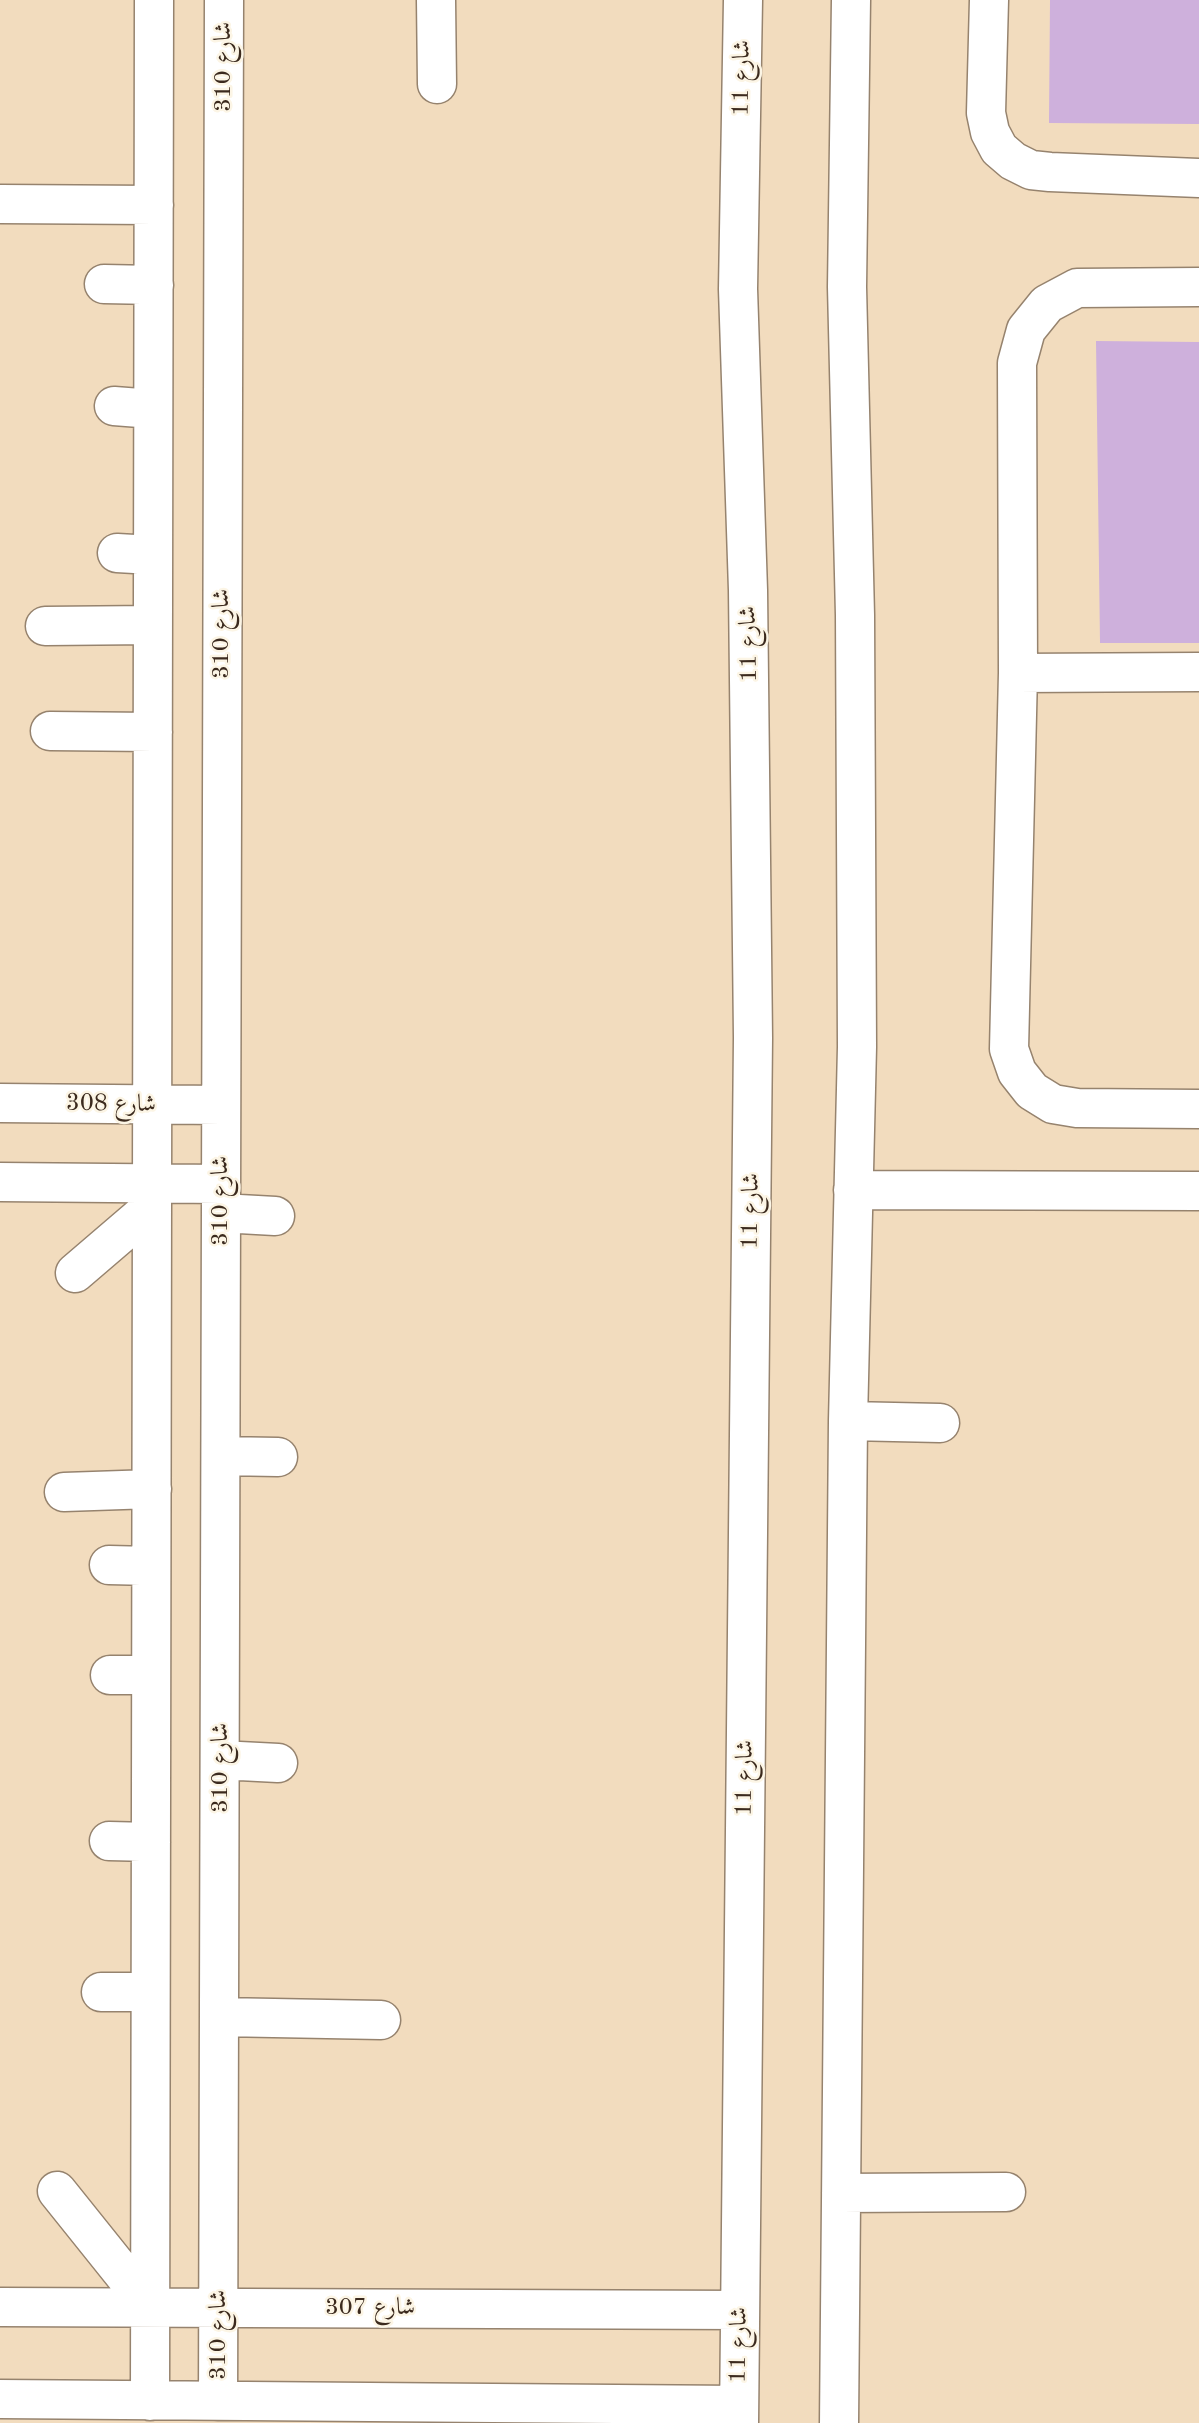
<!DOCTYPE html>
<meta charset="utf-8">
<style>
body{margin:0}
canvas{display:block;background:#f2dcbe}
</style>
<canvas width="1199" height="2423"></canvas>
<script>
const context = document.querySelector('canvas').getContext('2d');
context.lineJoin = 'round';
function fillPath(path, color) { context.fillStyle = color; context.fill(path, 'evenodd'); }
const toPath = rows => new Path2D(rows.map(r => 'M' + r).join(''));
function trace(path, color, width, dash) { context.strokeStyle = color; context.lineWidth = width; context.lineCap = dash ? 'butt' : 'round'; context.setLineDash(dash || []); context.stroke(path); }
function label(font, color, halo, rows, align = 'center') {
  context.font = font + ' "Old Standard TT",Amiri,serif'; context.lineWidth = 5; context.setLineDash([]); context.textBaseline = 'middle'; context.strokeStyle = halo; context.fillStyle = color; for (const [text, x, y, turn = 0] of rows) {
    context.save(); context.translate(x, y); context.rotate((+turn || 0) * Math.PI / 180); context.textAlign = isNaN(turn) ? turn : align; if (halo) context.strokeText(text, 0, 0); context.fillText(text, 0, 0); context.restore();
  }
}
fillPath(toPath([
 [1050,0,1199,0,1199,124,1049,123],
 [1096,341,1199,342,1199,643,1100,643]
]), '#ceb0dc');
const minor = toPath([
 [436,0,437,84],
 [989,0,986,113,990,132,999,149,1013,161,1031,170,1050,172,1199,178],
 [0,204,154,205],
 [104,284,154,285],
 [1199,287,1077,288,1047,304,1026,330,1017,363,1018,673,1009,1049,1017,1072,1032,1091,1053,1104,1077,1108,1199,1109],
 [114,406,153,409],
 [117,553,152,555],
 [45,626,152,625],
 [1018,673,1199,672],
 [50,731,153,732],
 [0,1103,221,1105],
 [0,1182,221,1184],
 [853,1190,1199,1191],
 [221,1213,275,1216],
 [75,1273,152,1207],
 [848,1421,940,1423],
 [221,1456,278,1457],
 [64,1492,152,1489],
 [109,1565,151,1566],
 [110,1675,151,1675],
 [220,1760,278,1763],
 [109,1841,151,1842],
 [101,1992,150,1992],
 [220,2017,381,2020],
 [57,2191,150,2307],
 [841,2193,1006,2192],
 [0,2307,740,2310],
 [0,2399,739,2405],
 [150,2401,154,0],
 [218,2401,224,0],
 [739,2423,753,1038,748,590,738,289,743,0],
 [839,2423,848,1421,857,1047,855,615,847,287,851,0]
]);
trace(minor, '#96836e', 41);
trace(minor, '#fff', 38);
label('24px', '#3b2a1e', '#fcf5e5', [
 ["شارع 310",224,67,-90],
 ["شارع 11",742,78,-89],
 ["شارع 310",222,634,-90],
 ["شارع 11",749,644,-91],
 ["شارع 308",111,1104,1],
 ["شارع 310",221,1201,-90],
 ["شارع 11",751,1211,-89],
 ["شارع 310",221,1768,-90],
 ["شارع 11",745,1778,-89],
 ["شارع 307",370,2308],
 ["شارع 310",219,2335,-90],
 ["شارع 11",739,2345,-89]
]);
</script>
